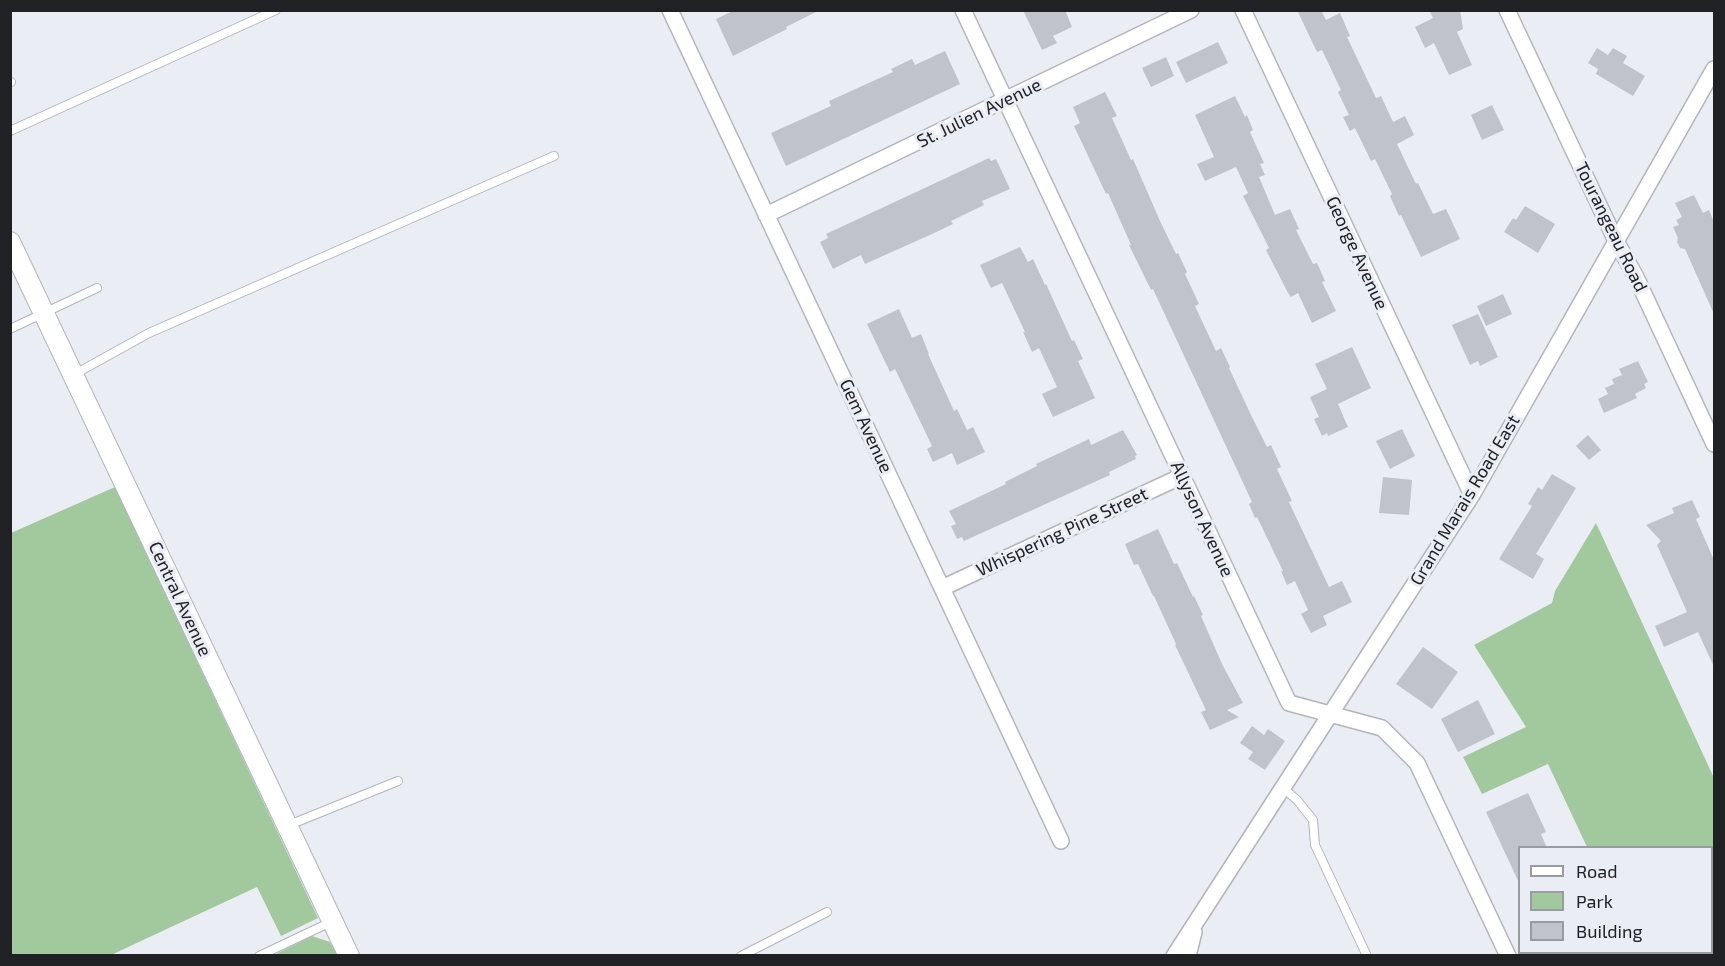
<!DOCTYPE html>
<style>
body{margin:0}
#map{position:relative;width:1725px;height:966px;overflow:hidden;background:#ebedf5;font-family:"Exo 2",sans-serif}
canvas{display:block}
.frame{position:absolute;inset:0;border:12px solid #202124;pointer-events:none}
.legend{position:absolute;left:1518px;top:846px;width:195px;height:108px;box-sizing:border-box;background:#ebedf5;border:2px solid #9a9ba1;margin:0;padding:8px 10px;list-style:none;font-size:18px;color:#202124}
.legend li{display:flex;align-items:center;gap:12px;height:30px}
.legend b{width:30px;border:2px solid #9a9ba1}
</style>
<div id="map">
<canvas width="1725" height="966"></canvas>
<div class="frame"></div>
<ul class="legend">
<li><b style="height:8px;background:#fff"></b>Road</li>
<li><b style="height:16px;background:#a1c99d"></b>Park</li>
<li><b style="height:16px;background:#c1c3ca"></b>Building</li>
</ul>
</div>
<script>
const context = document.querySelector('canvas').getContext('2d');
context.lineJoin = 'round';
function fillPath(path, color) { context.fillStyle = color; context.fill(path, 'evenodd'); }
const toPath = rows => new Path2D(rows.map(r => 'M' + r).join(''));
function trace(path, color, width, dash) { context.strokeStyle = color; context.lineWidth = width; context.lineCap = dash ? 'butt' : 'round'; context.setLineDash(dash || []); context.stroke(path); }
function label(font, color, halo, rows, align = 'center') {
  context.font = font + ' "Exo 2",sans-serif'; context.lineWidth = 6; context.setLineDash([]); context.textBaseline = 'middle'; context.strokeStyle = halo; context.fillStyle = color; for (const [text, x, y, turn = 0] of rows) {
    context.save(); context.translate(x, y); context.rotate((+turn || 0) * Math.PI / 180); context.textAlign = isNaN(turn) ? turn : align; if (halo) context.strokeText(text, 0, 0); context.fillText(text, 0, 0); context.restore();
  }
}
fillPath(toPath([
 [115,487,318,918,281,936,257,887,111,955,11,955,11,533],
 [1596,523,1714,778,1714,955,1638,956,1637,953,1712,952,1712,848,1587,847,1548,764,1482,794,1463,757,1526,727,1474,645,1552,603,1555,591],
 [312,936,330,942,337,955,274,955]
]), '#a1c99d');
fillPath(toPath([
 [735,10,820,10,786,27,787,29,733,56,716,19],
 [1023,10,1065,10,1072,27,1053,36,1057,43,1042,50],
 [1297,10,1321,10,1326,20,1340,13,1350,36,1347,37,1376,98,1381,96,1393,122,1405,116,1414,135,1397,144,1416,184,1418,183,1433,214,1446,209,1460,239,1421,257,1401,215,1399,216,1390,196,1392,194,1375,159,1371,161,1355,128,1350,131,1343,117,1349,115,1338,92,1341,90,1322,50,1317,52],
 [1429,10,1460,10,1463,29,1457,32,1472,65,1449,75,1434,43,1425,48,1415,27,1433,18],
 [1218,42,1228,63,1186,83,1176,62],
 [1597,48,1608,55,1613,48,1627,56,1623,63,1645,76,1633,96,1596,74,1598,69,1588,63],
 [945,51,960,84,786,166,771,133,831,106,829,101,893,72,891,69,912,59,915,65],
 [1166,57,1174,76,1151,87,1142,68],
 [1105,92,1117,116,1112,118,1131,160,1133,159,1160,221,1176,254,1178,253,1187,272,1185,274,1199,304,1195,306,1216,351,1221,348,1230,367,1229,368,1251,415,1267,447,1271,445,1281,467,1277,469,1292,501,1289,502,1329,587,1342,581,1352,602,1323,616,1327,625,1311,633,1301,614,1308,610,1295,581,1287,585,1281,571,1283,571,1257,517,1255,518,1249,504,1252,502,1153,289,1151,290,1129,245,1131,245,1108,193,1106,194,1074,126,1080,123,1073,107],
 [1235,96,1245,117,1247,115,1253,130,1250,132,1264,163,1260,164,1265,175,1259,177,1275,215,1290,209,1299,229,1296,230,1313,264,1317,263,1325,281,1322,282,1336,311,1312,323,1298,293,1291,297,1288,293,1266,250,1269,248,1243,196,1248,193,1236,167,1205,181,1197,164,1214,157,1195,115],
 [1492,105,1504,130,1482,140,1471,115],
 [989,158,991,161,996,159,1010,189,982,201,984,205,951,221,953,224,932,234,865,264,861,255,833,269,820,242,828,238,826,234],
 [1694,195,1703,213,1709,210,1714,222,1714,314,1685,249,1680,248,1677,242,1678,238,1673,227,1679,225,1676,220,1682,217,1675,203],
 [1525,206,1555,224,1538,253,1504,232,1513,218,1516,220],
 [1020,247,1028,262,1033,259,1045,285,1046,284,1072,341,1074,340,1083,359,1078,361,1095,398,1053,417,1042,394,1057,387,1039,348,1032,352,1023,332,1025,332,1002,283,991,288,980,265],
 [1503,294,1512,314,1486,326,1477,306],
 [899,309,912,338,921,334,929,354,928,354,954,411,957,409,967,430,973,427,985,452,957,465,952,453,933,462,927,449,932,446,895,369,890,372,867,324],
 [1478,314,1498,357,1480,366,1478,361,1470,365,1452,325],
 [1352,347,1371,388,1338,404,1348,427,1328,436,1327,433,1322,436,1314,419,1319,417,1310,397,1327,389,1315,364],
 [1638,361,1648,382,1644,384,1646,388,1635,394,1637,398,1604,413,1598,399,1608,394,1605,388,1614,384,1612,379,1622,375,1619,369],
 [1402,429,1415,456,1390,469,1376,441],
 [1123,430,1137,455,1135,456,1136,459,1109,472,1110,475,997,526,964,541,962,537,957,539,951,526,956,524,949,511,1006,484,1005,482,1037,466,1036,464,1070,448,1089,439,1091,445],
 [1588,435,1601,450,1589,460,1576,446],
 [1552,474,1576,488,1536,554,1544,559,1533,579,1499,559,1532,506,1528,504,1538,487,1542,490],
 [1383,477,1412,480,1409,515,1379,513],
 [1692,500,1700,517,1696,519,1714,560,1714,667,1698,632,1664,647,1655,626,1687,612,1657,545,1661,541,1646,525,1674,513,1672,508],
 [1158,529,1174,564,1177,563,1193,597,1194,596,1203,615,1201,616,1222,664,1243,703,1227,710,1239,717,1210,730,1201,712,1206,710,1175,645,1176,644,1154,596,1153,596,1138,564,1134,565,1125,544],
 [1423,647,1458,672,1432,709,1396,684],
 [1478,700,1495,734,1458,752,1441,719],
 [1252,726,1264,735,1268,729,1285,741,1265,770,1248,759,1253,752,1240,743],
 [1528,793,1546,832,1541,834,1547,848,1520,848,1520,885,1486,812]
]), '#c1c3ca');
const service = toPath([
 [10,82,11,82],
 [10,131,276,10],
 [10,329,97,288],
 [75,374,149,333,554,156],
 [1283,788,1297,800,1313,820,1315,845,1367,956],
 [289,825,398,781],
 [259,956,331,922],
 [741,956,827,912]
]);
const minor = toPath([
 [670,10,1061,841],
 [963,10,1289,703,1382,728,1417,763,1508,956],
 [1243,10,1472,495],
 [1507,10,1616,241,1636,277,1714,444],
 [766,215,1191,10],
 [942,588,1182,476],
 [1174,956,1472,495,1714,69],
 [1188,956,1194,932]
]);
const tertiary = toPath([
 [10,242,349,956]
]);
trace(service, '#b2b5bc', 10);
trace(minor, '#b2b5bc', 18);
trace(tertiary, '#b2b5bc', 22);
trace(service, '#fff', 8);
trace(minor, '#fff', 15);
trace(tertiary, '#fff', 20);
label('18px', '#202124', '#ebedf5', [
 ["St. Julien Avenue",979,113,-26],
 ["Tourangeau Road",1611,227,64],
 ["George Avenue",1357,253,65],
 ["Gem Avenue",866,426,65],
 ["Grand Marais Road East",1465,500,-59],
 ["Allyson Avenue",1202,519,65],
 ["Whispering Pine Street",1062,532,-25],
 ["Central Avenue",180,599,65]
]);
</script>
